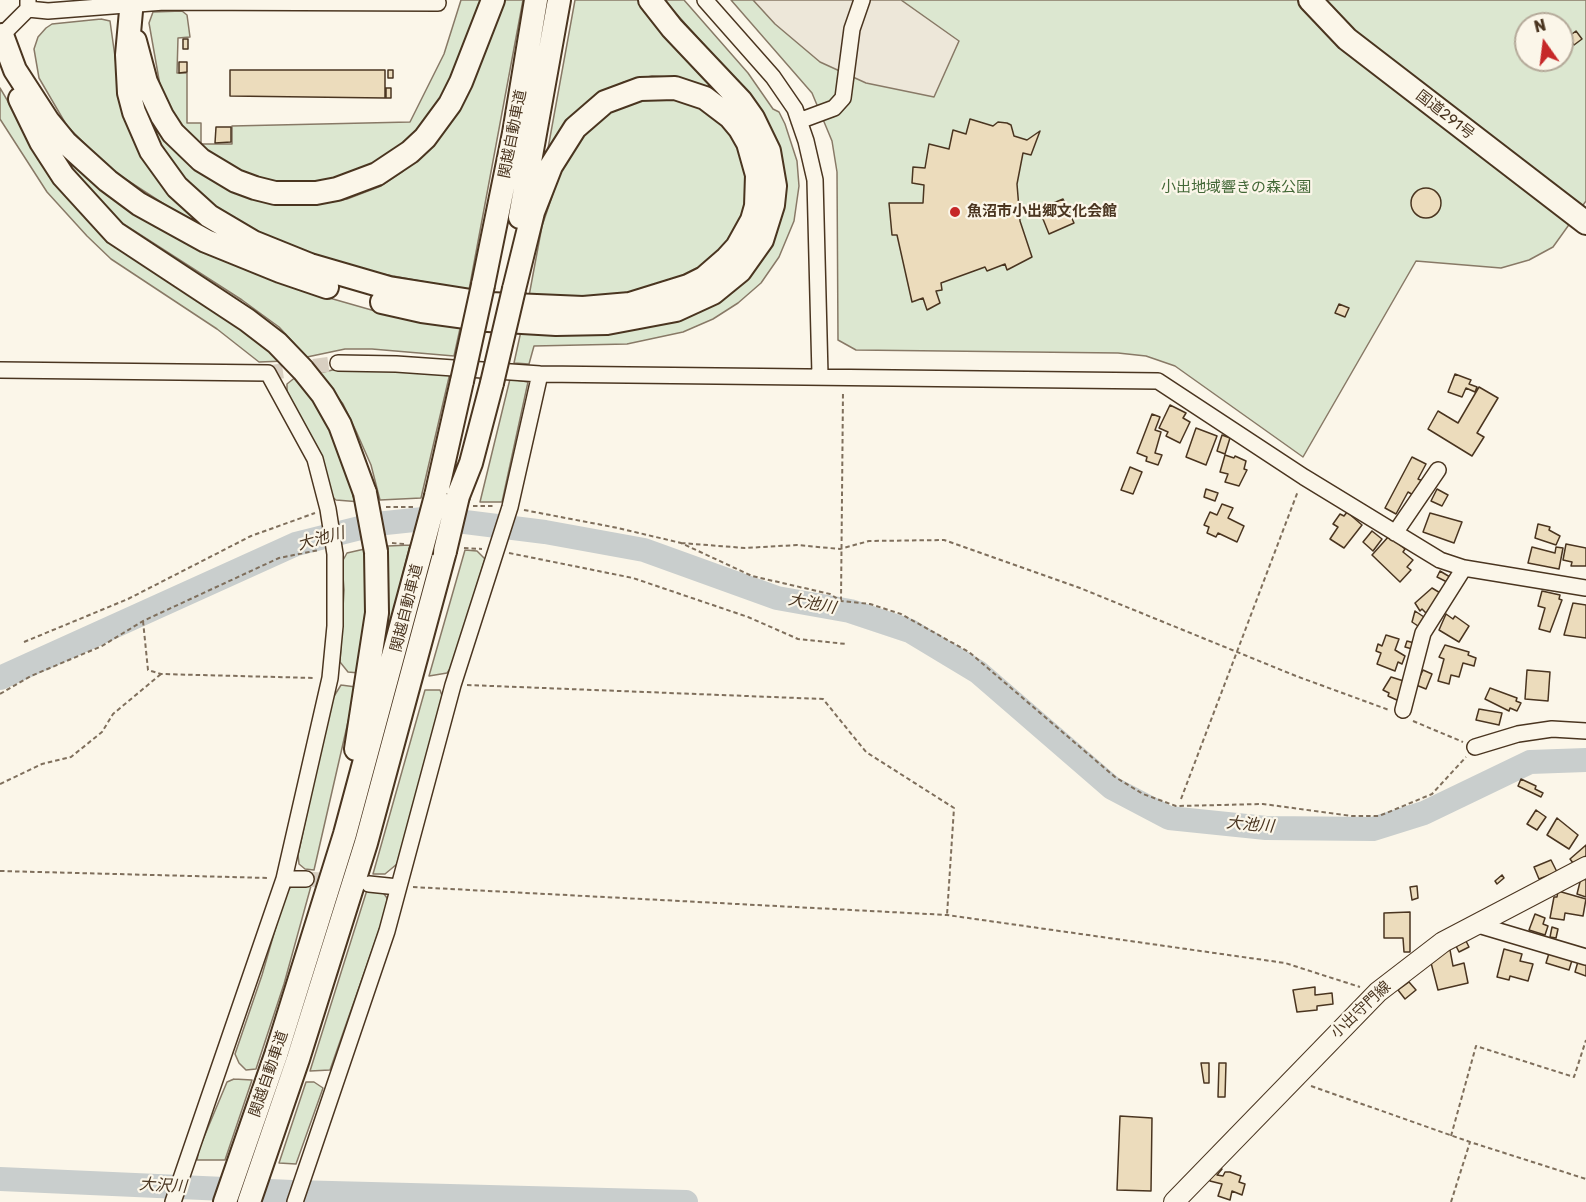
<!DOCTYPE html>
<meta charset="utf-8">
<style>
body{margin:0}
#map{position:relative;width:1586px;height:1202px;overflow:hidden;background:#fbf6e9;font-family:Rubik,sans-serif}
canvas{display:block}
.north{position:absolute;left:1514px;top:12px;width:60px;height:60px;box-sizing:border-box;background:#fbf6e9;border:2px solid #b4a999;border-radius:50%;rotate:346deg;font-size:16px;font-weight:700;line-height:24px;text-align:center;color:#4a3520}
.north::after{content:'';display:block;margin:auto;width:21px;height:27px;background:#c62828;clip-path:polygon(50% 0,100% 100%,50% 72%,0 100%)}
</style>
<div id="map">
<canvas width="1586" height="1202"></canvas>
<div class="north">N</div>
</div>
<script>
const context = document.querySelector('canvas').getContext('2d');
context.lineJoin = 'round';
function fillPath(path, color) { context.fillStyle = color; context.fill(path, 'evenodd'); }
const toPath = rows => new Path2D(rows.map(r => 'M' + r).join(''));
function trace(path, color, width, dash) { context.strokeStyle = color; context.lineWidth = width; context.lineCap = dash ? 'butt' : 'round'; context.setLineDash(dash || []); context.stroke(path); }
function label(font, color, halo, rows, align = 'center') {
  context.font = font + ' Rubik,"Noto Sans JP",sans-serif'; context.lineWidth = 4.5; context.setLineDash([]); context.textBaseline = 'middle'; context.strokeStyle = halo; context.fillStyle = color; for (const [text, x, y, turn = 0] of rows) {
    context.save(); context.translate(x, y); context.rotate((+turn || 0) * Math.PI / 180); context.textAlign = isNaN(turn) ? turn : align; if (halo) context.strokeText(text, 0, 0); context.fillText(text, 0, 0); context.restore();
  }
}
const green = toPath([
 [461,0,481,0,473,29,450,83,438,105,406,145,340,182,285,185,236,170,194,141,177,119,161,91,149,23,153,12,182,11,187,15,190,37,178,38,177,73,187,73,187,123,201,123,201,144,232,144,232,126,410,122,444,54,461,0],
 [503,0,523,0,469,290,366,271,296,250,254,231,208,202,185,180,164,152,148,122,137,81,149,112,276,202,313,205,347,199,381,186,402,172,426,152,451,121,474,79,503,0],
 [575,0,641,0,733,105,669,77,652,76,624,82,590,100,547,154,575,0],
 [664,0,684,0,748,73,773,109,779,112,785,124,797,161,799,186,794,221,779,257,761,283,738,303,713,319,683,332,627,344,534,346,529,364,514,363,521,331,697,311,776,141,767,120,750,96,664,0],
 [731,0,1586,0,1586,201,1553,247,1529,260,1501,268,1416,261,1303,457,1175,366,1146,356,1118,353,856,350,838,340,837,172,832,141,812,93,731,0],
 [1526,24,1562,24,1562,60,1526,60,1526,24],
 [101,19,110,21,118,78,215,232,170,208,110,169,67,126,39,78,34,49,38,37,46,28,52,24,101,19],
 [0,88,46,166,285,361,259,362,217,329,111,259,87,236,47,192,0,119,0,88],
 [633,98,677,98,697,105,717,118,733,134,747,168,745,211,723,250,684,278,626,293,589,297,529,296,542,226,561,170,579,139,603,115,633,98],
 [53,141,274,277,333,299,382,313,461,324,454,356,372,349,345,349,307,357,279,327,242,300,122,223,74,174,53,141],
 [346,367,450,373,421,498,380,500,371,465,356,431,343,404,319,373,346,367],
 [297,376,332,424,361,502,336,500,330,495,287,394,287,384,297,376],
 [510,379,528,382,502,502,480,502,510,379],
 [410,545,382,658,381,658,388,611,388,546,410,545],
 [369,548,371,590,359,673,348,672,340,662,344,590,342,562,347,553,369,548],
 [465,550,477,551,485,559,452,666,447,673,429,676,465,550],
 [341,685,356,687,314,870,305,869,299,864,298,855,331,701,341,685],
 [425,690,440,690,444,701,397,864,385,874,373,874,425,690],
 [292,886,311,886,284,984,256,1069,246,1070,239,1063,235,1054,262,975,286,892,292,886],
 [367,890,382,891,387,898,387,908,330,1070,310,1071,367,890],
 [234,1079,252,1080,225,1160,197,1160,199,1149,227,1082,234,1079],
 [306,1082,314,1082,323,1088,296,1164,279,1163,306,1082]
]);
fillPath(green, '#dce7d0');
trace(green, '#887966', 1.5);
const parking = toPath([
 [753,0,901,0,959,41,934,97,866,83,820,62,775,24,753,0]
]);
fillPath(parking, '#ede7d9');
trace(parking, '#887966', 1.5);
trace(toPath([
 [0,678,296,544,376,524,433,518,545,532,644,550,777,598,850,611,910,631,978,672,1112,788,1169,818,1266,828,1373,829,1424,813,1530,762,1586,760],
 [0,1179,292,1192,686,1202]
]), '#c9cecd', 24);
const building = toPath([
 [1576,31,1582,39,1574,45,1568,37,1576,31],
 [183,39,188,39,188,49,183,49,183,39],
 [179,62,187,62,187,72,179,73,179,62],
 [230,70,385,70,385,98,230,96,230,70],
 [388,70,393,70,393,78,388,78,388,70],
 [386,88,391,88,391,98,386,98,386,88],
 [970,119,993,126,998,122,1007,123,1011,125,1014,136,1027,140,1040,131,1031,155,1023,153,1017,184,1020,221,1032,257,1007,270,1005,264,987,271,985,267,941,283,942,290,936,291,940,303,927,310,923,298,912,302,897,235,892,235,889,203,923,203,924,185,912,183,913,167,925,168,929,144,949,149,953,130,966,134,970,119],
 [216,127,231,127,231,142,215,143,216,127],
 '1411 203a15 15 0 1 1 30 0a15 15 0 1 1-30 0Z',
 [1063,199,1074,223,1049,234,1039,209,1063,199],
 [1339,304,1349,308,1345,317,1335,313,1339,304],
 [1455,374,1471,380,1469,384,1477,387,1475,392,1466,388,1462,397,1448,392,1455,374],
 [1479,387,1498,398,1477,433,1484,437,1472,456,1428,429,1438,411,1458,423,1479,387],
 [1170,405,1186,413,1183,418,1190,422,1180,443,1166,436,1168,432,1159,428,1170,405],
 [1152,414,1160,417,1155,430,1161,432,1155,453,1162,455,1158,465,1146,461,1147,457,1137,453,1152,414],
 [1196,428,1217,436,1206,465,1186,457,1196,428],
 [1222,435,1230,438,1225,454,1217,451,1222,435],
 [1225,455,1234,458,1235,456,1246,461,1244,469,1247,470,1239,486,1225,482,1228,474,1220,472,1225,455],
 [1412,457,1426,464,1418,479,1423,481,1415,496,1408,492,1396,514,1385,508,1412,457],
 [1130,467,1142,472,1133,494,1121,490,1130,467],
 [1206,489,1218,493,1215,501,1204,497,1206,489],
 [1437,489,1448,495,1442,506,1431,501,1437,489],
 [1222,504,1233,508,1228,518,1244,526,1237,542,1218,533,1216,537,1207,533,1209,527,1204,525,1210,512,1217,515,1222,504],
 [1347,512,1362,525,1344,548,1330,539,1338,527,1333,524,1340,514,1344,516,1347,512],
 [1430,513,1462,522,1454,543,1423,532,1430,513],
 [1538,524,1550,527,1549,530,1560,536,1556,545,1535,538,1538,524],
 [1372,531,1382,539,1373,551,1363,542,1372,531],
 [1389,536,1405,549,1403,552,1413,560,1407,567,1411,570,1400,582,1372,555,1389,536],
 [1566,544,1586,548,1586,566,1571,566,1572,562,1563,560,1566,544],
 [1532,547,1555,553,1556,547,1563,548,1559,569,1528,563,1532,547],
 [1440,571,1450,577,1447,582,1437,577,1440,571],
 [1432,588,1442,594,1428,615,1422,609,1420,611,1415,603,1432,588],
 [1542,591,1560,595,1559,599,1562,600,1550,632,1539,629,1545,608,1538,606,1542,591],
 [1573,603,1586,605,1586,638,1564,635,1573,603],
 [1415,611,1424,617,1421,628,1412,622,1415,611],
 [1446,614,1453,619,1455,616,1469,626,1459,642,1439,630,1446,614],
 [1386,635,1399,639,1395,650,1405,656,1402,664,1398,662,1395,671,1377,664,1381,653,1376,651,1378,644,1382,646,1386,635],
 [1407,641,1418,644,1416,650,1405,647,1407,641],
 [1445,645,1469,652,1468,655,1476,658,1474,666,1463,663,1459,677,1451,675,1449,684,1438,681,1444,659,1439,657,1445,645],
 [1423,670,1432,674,1426,689,1416,685,1423,670],
 [1527,670,1550,672,1548,701,1525,699,1527,670],
 [1391,677,1407,682,1399,701,1388,696,1389,693,1383,690,1391,677],
 [1490,688,1517,698,1516,701,1521,703,1517,711,1510,708,1509,711,1485,699,1490,688],
 [1479,709,1502,713,1499,725,1476,720,1479,709],
 [1521,779,1536,786,1535,789,1543,793,1541,797,1518,786,1521,779],
 [1536,810,1546,817,1537,830,1527,824,1536,810],
 [1557,818,1578,835,1569,849,1547,835,1557,818],
 [1586,845,1586,856,1573,863,1570,859,1586,845],
 [1551,860,1557,872,1539,879,1534,867,1551,860],
 [1502,875,1504,878,1497,884,1495,881,1502,875],
 [1581,878,1586,880,1586,897,1577,894,1581,878],
 [1417,886,1418,898,1412,900,1410,887,1417,886],
 [1558,891,1586,899,1583,916,1565,913,1564,920,1550,918,1554,897,1557,897,1558,891],
 [1410,912,1410,952,1404,952,1403,938,1384,938,1384,913,1410,912],
 [1535,914,1545,918,1543,924,1548,926,1545,935,1529,930,1535,914],
 [1552,927,1558,929,1556,938,1550,937,1552,927],
 [1464,937,1469,947,1459,952,1454,942,1464,937],
 [1504,949,1522,954,1520,961,1533,964,1528,981,1510,976,1509,980,1497,977,1504,949],
 [1450,950,1453,966,1464,963,1468,983,1438,990,1429,955,1450,950],
 [1550,950,1573,957,1569,970,1546,963,1550,950],
 [1579,958,1586,960,1586,976,1575,972,1579,958],
 [1409,982,1416,990,1405,999,1398,990,1409,982],
 [1315,987,1315,995,1332,993,1333,1004,1317,1006,1317,1010,1297,1012,1293,990,1315,987],
 [1201,1063,1209,1063,1209,1083,1204,1083,1201,1063],
 [1219,1063,1226,1063,1225,1097,1218,1097,1219,1063],
 [1120,1116,1152,1118,1151,1191,1117,1190,1120,1116],
 [1218,1166,1222,1169,1217,1175,1223,1176,1225,1172,1230,1172,1241,1176,1239,1182,1245,1184,1242,1195,1232,1191,1230,1200,1218,1196,1222,1184,1210,1181,1209,1174,1218,1166]
]);
fillPath(building, '#ecdcbc');
trace(building, '#4a3520', 1.5);
trace(toPath([
 [268,373,338,363],
 [306,879,363,883]
]), '#d8cfc1', 15, [15, 8]);
const minor = toPath([
 [705,0,773,77,795,109,806,141,815,180,820,375],
 [28,9,48,11,164,2,438,3],
 [2,35,28,9,28,1],
 [799,121,834,108,843,98,852,29,862,0],
 [338,363,396,364,540,374,1158,381,1304,477,1440,560,1464,568,1586,588],
 [0,370,268,373,315,459,328,509,335,554,335,626,330,678,284,879,173,1202],
 [1395,533,1438,470],
 [1403,710,1423,633,1464,568],
 [1475,747,1518,734,1552,729,1586,731],
 [284,879,306,879],
 [369,884,398,887],
 [1475,924,1586,957],
 [295,1202,387,931,453,685,510,507,540,374]
]);
const major = toPath([
 [1174,1202,1378,992,1443,942,1586,867]
]);
const highway = toPath([
 [132,0,127,55,129,93,134,112,151,151,177,187,209,216,253,242,310,265,389,288,490,304,583,308,630,304,688,286,704,278,727,258,737,247,752,220,756,206,757,175,748,143,740,129,730,117,705,98,675,88,640,89,605,102,575,128,551,166,533,212,514,289],
 [1310,0,1347,39,1586,223],
 [2,35,15,70,48,121,66,143,108,181,139,204,206,241,280,271,327,287],
 [135,41,146,82,162,116,173,133,201,160,236,181,255,188,275,193,316,193,337,189,377,174,410,152,425,138,450,104,461,82,493,0],
 [20,99,41,142,63,176,115,233,247,320,277,343,303,370,323,395,340,425,365,493],
 [520,217,559,0],
 [483,285,514,133,536,0],
 [382,302,422,311,488,320,556,324,607,323,676,310,713,293,740,271,762,240,773,205,775,186,769,151,753,118,741,101,672,28,650,0],
 [436,496,462,381],
 [458,496,471,463,492,383],
 [356,749,377,613,376,552],
 [225,1202,276,1055,345,834,421,552],
 [249,1202,298,1059,366,843,445,551]
]);
trace(minor, '#4a3520', 18);
trace(major, '#4a3520', 22);
trace(highway, '#4a3520', 26);
trace(toPath([
 [473,506,494,506],
 [386,507,416,507],
 [524,510,618,528,681,543,752,576,830,594,841,601,870,604,901,614,969,652,1115,777,1143,794,1176,806,1263,804,1352,816,1379,816,1432,794,1466,757],
 [392,543,404,544],
 [681,543,745,548,797,545,840,549,869,541,944,540,1080,588,1296,676,1389,710],
 [464,548,482,549],
 [509,553,633,578,748,617,798,639,846,644],
 [841,601,843,391],
 [143,621,148,670,161,674,315,678],
 [24,642,128,599,251,536,315,513],
 [467,685,823,699,866,752,954,808,947,915],
 [0,694,31,676,102,646,143,621,279,558,319,550],
 [1413,721,1463,742],
 [0,784,42,764,71,757,102,732,113,714,161,674],
 [1181,799,1298,491],
 [0,871,269,878],
 [413,887,947,915,1285,963,1360,987],
 [1311,1086,1470,1142,1586,1179],
 [1451,1136,1476,1046,1574,1077,1586,1040],
 [1451,1202,1470,1142]
]), '#7f6f5c', 2, [4.5, 3]);
trace(minor, '#fbf6e9', 15);
trace(major, '#fbf6e9', 20);
trace(highway, '#fbf6e9', 22);
const highwayBridge = toPath([
 [462,381,483,285],
 [492,383,514,289],
 [365,493,376,552],
 [445,551,458,496],
 [421,552,436,496]
]);
trace(highwayBridge, '#4a3520', 26, []);
trace(highwayBridge, '#fbf6e9', 22);
for (const [x, y, r, color] of [
 [955,212,6,"#c62828"]
]) { const dot = new Path2D(); dot.arc(x, y, r, 0, 2 * Math.PI); context.fillStyle = color; context.fill(dot); trace(dot, '#fbf6e9', 2); }
label('15px', '#4a3520', '#fbf6e9', [
 ["国道291号",1445,115,38],
 ["関越自動車道",513,134,-79],
 ["関越自動車道",407,608,-76],
 ["小出守門線",1361,1010,-43],
 ["関越自動車道",269,1074,-71]
]);
label('15px', '#436837', '#fbf6e9', [
 ["小出地域響きの森公園",1236,188]
]);
label('bold 15px', '#4a3520', '#fbf6e9', [
 ["魚沼市小出郷文化会館",967,212]
], 'left');
label('italic 16px', '#4a3520', '#fbf6e9', [
 ["大池川",321,539,-15],
 ["大池川",812,604,11],
 ["大池川",1250,825,5],
 ["大沢川",163,1186,3]
]);
</script>
